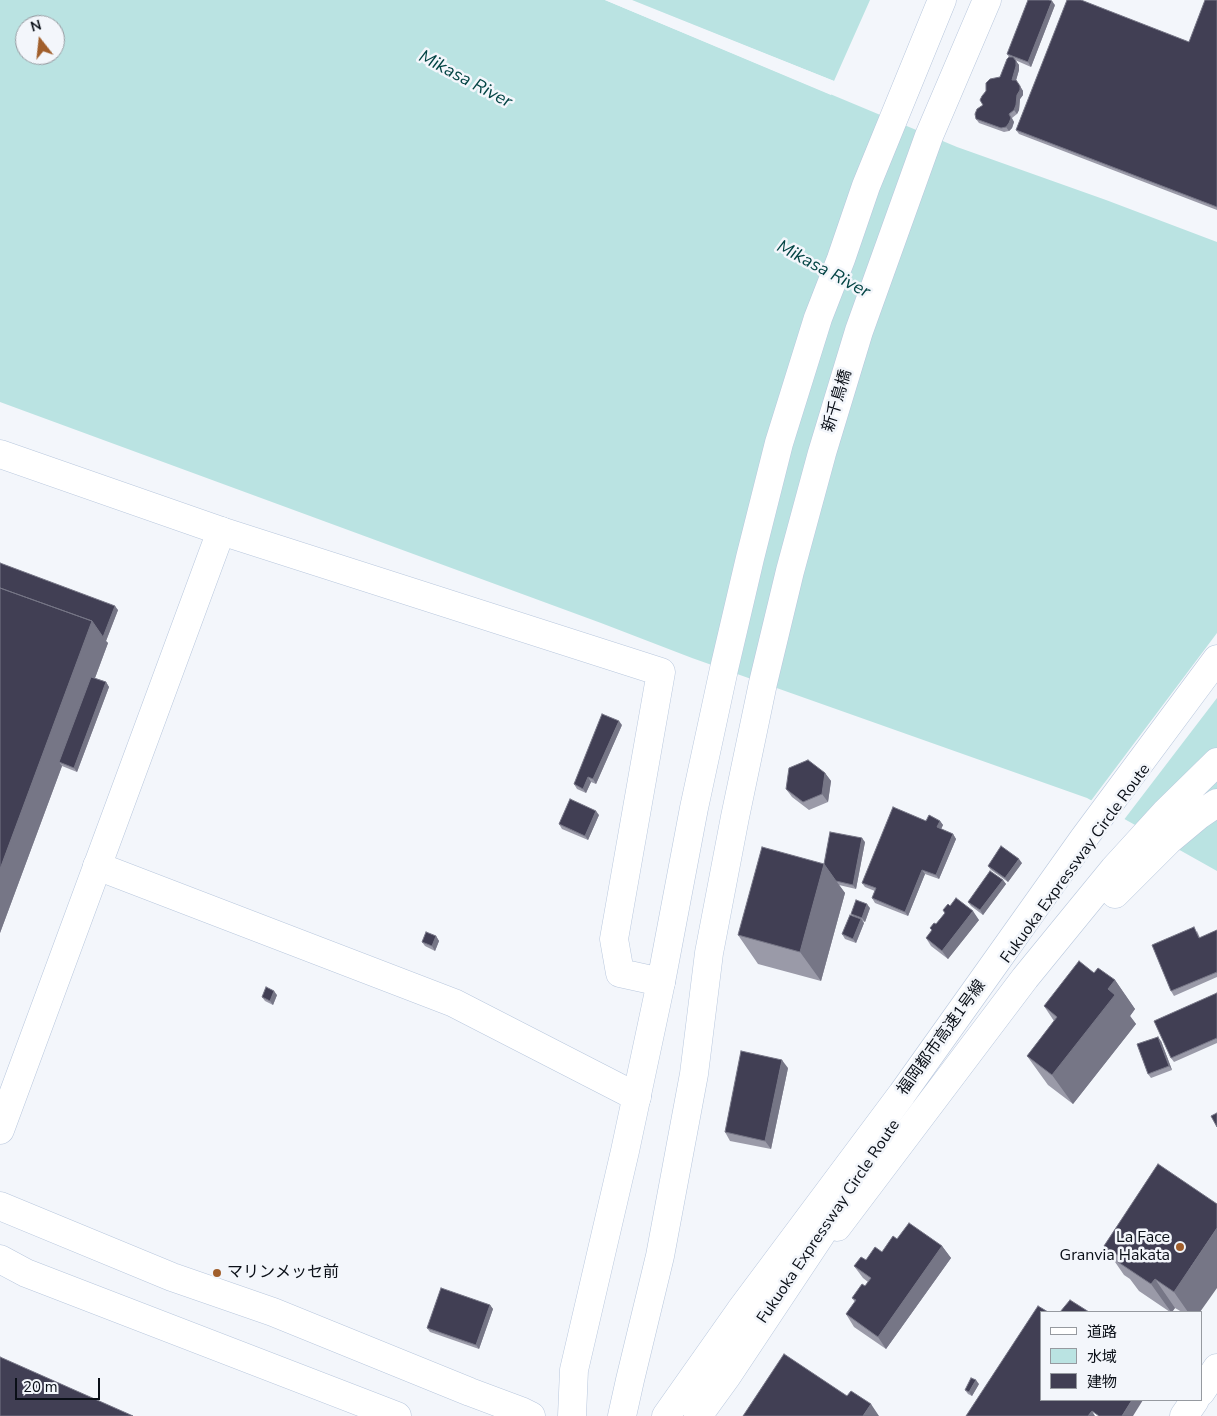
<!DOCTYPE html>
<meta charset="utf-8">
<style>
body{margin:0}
#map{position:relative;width:1217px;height:1416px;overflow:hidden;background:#f3f6fb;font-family:"Nunito Sans","Noto Sans JP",sans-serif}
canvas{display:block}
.legend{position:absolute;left:1040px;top:1311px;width:162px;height:90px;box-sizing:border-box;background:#f3f6fb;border:1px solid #969aa0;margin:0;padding:6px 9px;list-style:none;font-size:15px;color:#0a0f17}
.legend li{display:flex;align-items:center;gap:10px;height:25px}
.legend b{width:25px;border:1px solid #969aa0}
.north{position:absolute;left:15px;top:15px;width:50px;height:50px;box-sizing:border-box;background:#f3f6fb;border:1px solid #969aa0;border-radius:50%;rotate:344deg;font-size:14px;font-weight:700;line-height:20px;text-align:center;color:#0a0f17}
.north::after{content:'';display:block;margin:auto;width:18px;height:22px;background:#a15f2c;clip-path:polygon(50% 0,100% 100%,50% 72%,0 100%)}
.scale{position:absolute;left:15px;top:1378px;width:85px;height:22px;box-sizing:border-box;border:2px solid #0a0f17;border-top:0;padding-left:6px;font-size:15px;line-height:18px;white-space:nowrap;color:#0a0f17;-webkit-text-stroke:4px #f3f6fb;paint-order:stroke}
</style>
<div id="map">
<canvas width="1217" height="1416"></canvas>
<ul class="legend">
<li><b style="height:6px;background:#fff"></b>道路</li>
<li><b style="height:14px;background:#bae3e2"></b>水域</li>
<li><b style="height:14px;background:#413f54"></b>建物</li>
</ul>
<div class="north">N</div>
<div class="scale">20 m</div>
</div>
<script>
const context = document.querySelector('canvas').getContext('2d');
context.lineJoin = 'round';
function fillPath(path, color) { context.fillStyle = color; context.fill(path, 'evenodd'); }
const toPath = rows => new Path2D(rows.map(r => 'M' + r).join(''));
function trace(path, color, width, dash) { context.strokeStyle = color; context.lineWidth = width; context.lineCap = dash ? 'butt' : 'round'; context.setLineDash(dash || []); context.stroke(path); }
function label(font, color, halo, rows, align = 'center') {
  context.font = font + ' "Nunito Sans","Noto Sans JP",sans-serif'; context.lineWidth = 5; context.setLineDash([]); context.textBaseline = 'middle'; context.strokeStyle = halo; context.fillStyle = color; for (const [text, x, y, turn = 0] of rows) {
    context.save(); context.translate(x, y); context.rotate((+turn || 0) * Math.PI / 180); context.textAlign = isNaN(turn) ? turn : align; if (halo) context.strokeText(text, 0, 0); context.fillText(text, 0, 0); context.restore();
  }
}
fillPath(toPath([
 [0,0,605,0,957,147,1106,200,1217,242,1217,871,1087,798,692,658,601,623,0,402],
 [25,25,55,25,55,55,25,55],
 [632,0,870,0,834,81]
]), '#bae3e2');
fillPath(toPath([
 [605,0,612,0,800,78,832,92,831,95],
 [630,0,834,81,834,84,632,2],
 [1217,633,1217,698,1123,821,1090,802]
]), '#f3f6fb');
const minor = toPath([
 [0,454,221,531,661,672,614,939,620,973,661,982],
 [97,866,454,1003,637,1097],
 [1201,1392,1217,1368],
 [1184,1416,1195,1400]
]);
const tertiary = toPath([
 [0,1130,221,531],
 [0,1206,172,1277,273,1312,470,1392,521,1411,531,1416],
 [0,1259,26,1273,397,1416],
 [572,1416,574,1370,625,1151,661,982,694,808,724,669,750,558,779,443,818,318,841,259,866,186,942,0],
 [622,1416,630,1380,660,1256,694,1074,709,953,735,817,763,683,790,571,822,453,859,331,929,136,987,0]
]);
const motorway = toPath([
 [1115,894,1169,840,1199,815,1217,803],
 [837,1227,1025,978,1078,913,1114,869,1166,812,1217,762],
 [666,1416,740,1311,902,1094,1084,838,1217,659],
 [698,1416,727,1376,842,1203]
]);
trace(minor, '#b8c7dd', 29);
trace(tertiary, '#b8c7dd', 29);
trace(motorway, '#b8c7dd', 29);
trace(minor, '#fff', 28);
trace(tertiary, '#fff', 28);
trace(motorway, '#fff', 28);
fillPath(toPath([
 [1217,0,1217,210,1019,134,1016,130,1189,42],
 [1055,5,1031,67,1015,60,1019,65,1019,70,1016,80,1023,91,1023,95,1020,99,1019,110,1017,114,1012,118,1014,122,1012,128,1009,131,1004,132,979,123,976,119,983,105,1000,77,1009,57,1007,54],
 [0,563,118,610,106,641,108,643,95,678,106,682,109,687,77,772,62,766,0,933],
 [622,725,596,784,591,782,586,793,577,789,574,784],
 [825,773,831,781,828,802,809,810,792,797,786,789],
 [599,815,588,840,562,829,559,824],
 [926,821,940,821,943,825,941,829,953,834,956,839,939,879,925,874,908,916,875,903,872,898,875,891,865,887,862,883],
 [865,842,856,889,839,885,845,893,821,981,758,964,738,935,824,864],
 [1022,863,1008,882,991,870,988,866],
 [1003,880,1006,884,983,915,971,906,968,902],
 [870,908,865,922,862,921,864,923,856,943,845,939,842,934,853,916,851,914],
 [943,910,979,920,948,959,931,946,926,938,932,931,930,928,936,924,945,913],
 [1217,930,1217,977,1174,996,1171,991,1197,931,1200,938],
 [436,936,439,941,435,951,425,946,422,942],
 [1094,973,1115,980,1135,1009,1130,1016,1136,1024,1073,1104,1048,1085,1027,1056,1054,1021,1044,1006],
 [1217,993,1217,1043,1174,1062,1171,1058],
 [277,995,273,1005,265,1001,262,997],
 [1161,1041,1172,1070,1151,1078,1148,1074],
 [788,1068,771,1149,730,1141,725,1132],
 [1158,1164,1200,1312,1182,1312,1175,1308,1172,1312,1170,1312,1139,1291,1130,1279,1124,1275,1104,1246],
 [897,1239,942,1246,951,1258,886,1349,854,1327,846,1314,855,1302,852,1298,865,1286,868,1282,863,1278,854,1266,882,1252],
 [490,1305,493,1309,479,1349,430,1332,427,1328],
 [979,1384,972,1396,968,1394,965,1390]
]), '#9a9aa8');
fillPath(toPath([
 [1052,1,1055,5,1031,67,1028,62],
 [1016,61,1019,65,1019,70,1015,84,1012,80],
 [1020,86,1023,91,1023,95,1020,99,1019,110,1017,114,1014,110,1017,95],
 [1009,114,1014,122,1012,128,1009,131,1006,127],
 [115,606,118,610,106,641,108,643,63,764,59,762,62,766,0,933,0,869,92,621],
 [106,682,109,687,77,772,74,768],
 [619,721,622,725,596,784,593,779],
 [825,773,831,781,828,802,822,794],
 [588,777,591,782,586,793,583,789],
 [596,811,599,815,588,840,585,836],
 [940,821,943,825,940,831,937,827],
 [953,834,956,839,939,879,936,875],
 [862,838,865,842,856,889,853,885],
 [1019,859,1022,863,1008,882,1005,878],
 [824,864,845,893,821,981,800,952],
 [922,870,925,874,908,916,905,912],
 [1003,880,1006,884,983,915,980,910],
 [867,904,870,908,865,922,862,918],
 [973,911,979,920,948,959,942,951],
 [861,919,864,923,856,943,853,939],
 [436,936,439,941,435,951,432,946],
 [1115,980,1135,1009,1130,1016,1136,1024,1073,1104,1052,1075,1108,989],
 [274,991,277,995,273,1005,270,1001],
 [1158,1037,1161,1041,1172,1070,1169,1066],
 [782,1060,788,1068,771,1149,765,1141],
 [1217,1228,1217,1288,1200,1312,1188,1312,1174,1292],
 [942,1246,951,1258,886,1349,878,1337],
 [1155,1279,1175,1308,1172,1312,1171,1312,1151,1284],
 [490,1305,493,1309,479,1349,476,1345],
 [976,1380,979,1384,972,1396,969,1392],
 [1132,1400,1143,1400,1133,1416,1122,1416],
 [871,1404,879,1416,863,1416],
 [1092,1411,1095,1416,1088,1416]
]), '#767686');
const building = toPath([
 [1028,0,1049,0,1052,1,1028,62,1007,54,1028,0],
 [1067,0,1081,0,1189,42,1205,0,1217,0,1217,207,1016,130,1067,0],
 [1009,57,1013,57,1016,61,1016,66,1012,80,1016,80,1020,86,1020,90,1017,95,1016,105,1014,110,1009,114,1011,118,1009,123,1006,127,1001,128,976,119,975,114,977,109,983,105,980,100,982,96,986,91,986,83,990,79,1000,77,1007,59,1009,57],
 [0,563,115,606,103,637,92,621,0,588,0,563],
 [0,588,92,621,0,869,0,588],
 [91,677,106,682,74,768,59,762,91,677],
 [602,714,619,721,593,779,588,777,583,789,574,784,602,714],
 [808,760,825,773,822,794,803,802,786,789,789,768,808,760],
 [570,799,596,811,585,836,559,824,570,799],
 [893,807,926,821,929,815,940,821,937,827,953,834,936,875,922,870,905,912,872,898,876,888,862,883,893,807],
 [830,832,862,838,853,885,836,881,824,864,830,832],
 [1001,846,1019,859,1005,878,988,866,1001,846],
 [762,847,824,864,800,952,738,935,762,847],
 [990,871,1003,880,980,910,968,902,990,871],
 [956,898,973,911,942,951,926,938,932,930,930,928,934,923,936,924,945,913,943,910,948,904,950,906,956,898],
 [856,900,867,904,862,918,851,914,856,900],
 [850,915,861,919,853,939,842,934,850,915],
 [1194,927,1199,938,1217,930,1217,972,1171,991,1152,945,1194,927],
 [426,932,436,936,432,946,422,942,426,932],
 [1079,961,1094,973,1098,968,1115,980,1108,989,1115,995,1052,1075,1027,1056,1057,1017,1044,1006,1079,961],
 [266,987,274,991,270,1001,262,997,266,987],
 [1217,993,1217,1038,1171,1058,1154,1021,1217,993],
 [1158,1037,1169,1066,1148,1074,1137,1044,1158,1037],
 [741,1051,782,1060,765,1141,725,1132,741,1051],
 [1217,1113,1217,1127,1211,1116,1217,1113],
 [1158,1164,1217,1204,1217,1228,1174,1292,1155,1279,1151,1284,1118,1262,1122,1258,1104,1246,1158,1164],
 [909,1223,942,1246,878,1337,846,1314,856,1300,852,1298,862,1284,865,1286,871,1278,854,1266,861,1257,866,1260,875,1247,882,1252,893,1236,897,1239,909,1223],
 [441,1288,490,1305,476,1345,427,1328,441,1288],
 [1070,1300,1089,1312,1060,1312,1070,1300],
 [1038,1306,1048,1312,1041,1312,1041,1400,1132,1400,1122,1416,1099,1416,1092,1411,1088,1416,966,1416,1038,1306],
 [784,1354,847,1396,851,1391,871,1404,863,1416,743,1416,784,1354],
 [0,1357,133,1416,0,1416,0,1357],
 [971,1378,976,1380,969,1392,965,1390,971,1378]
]);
fillPath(building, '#413f54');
trace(building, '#767686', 1);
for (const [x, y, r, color] of [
 [1180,1247,5,"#a15f2c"],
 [217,1273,5,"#a15f2c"]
]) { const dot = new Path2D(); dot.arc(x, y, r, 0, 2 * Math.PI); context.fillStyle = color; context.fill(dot); trace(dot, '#f3f6fb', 2); }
label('16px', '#0a0f17', '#f3f6fb', [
 ["新千鳥橋",838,401,-73],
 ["Fukuoka Expressway Circle Route",1076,864,-54],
 ["福岡都市高速1号線",942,1038,-54],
 ["Fukuoka Expressway Circle Route",829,1222,-56]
]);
label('16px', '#0a0f17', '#f3f6fb', [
 ["La Face",1170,1238],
 ["Granvia Hakata",1170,1256],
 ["マリンメッセ前",227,1273,"left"]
], 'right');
label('italic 18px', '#034444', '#f3f6fb', [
 ["Mikasa River",465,80,28],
 ["Mikasa River",823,270,28]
]);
</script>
